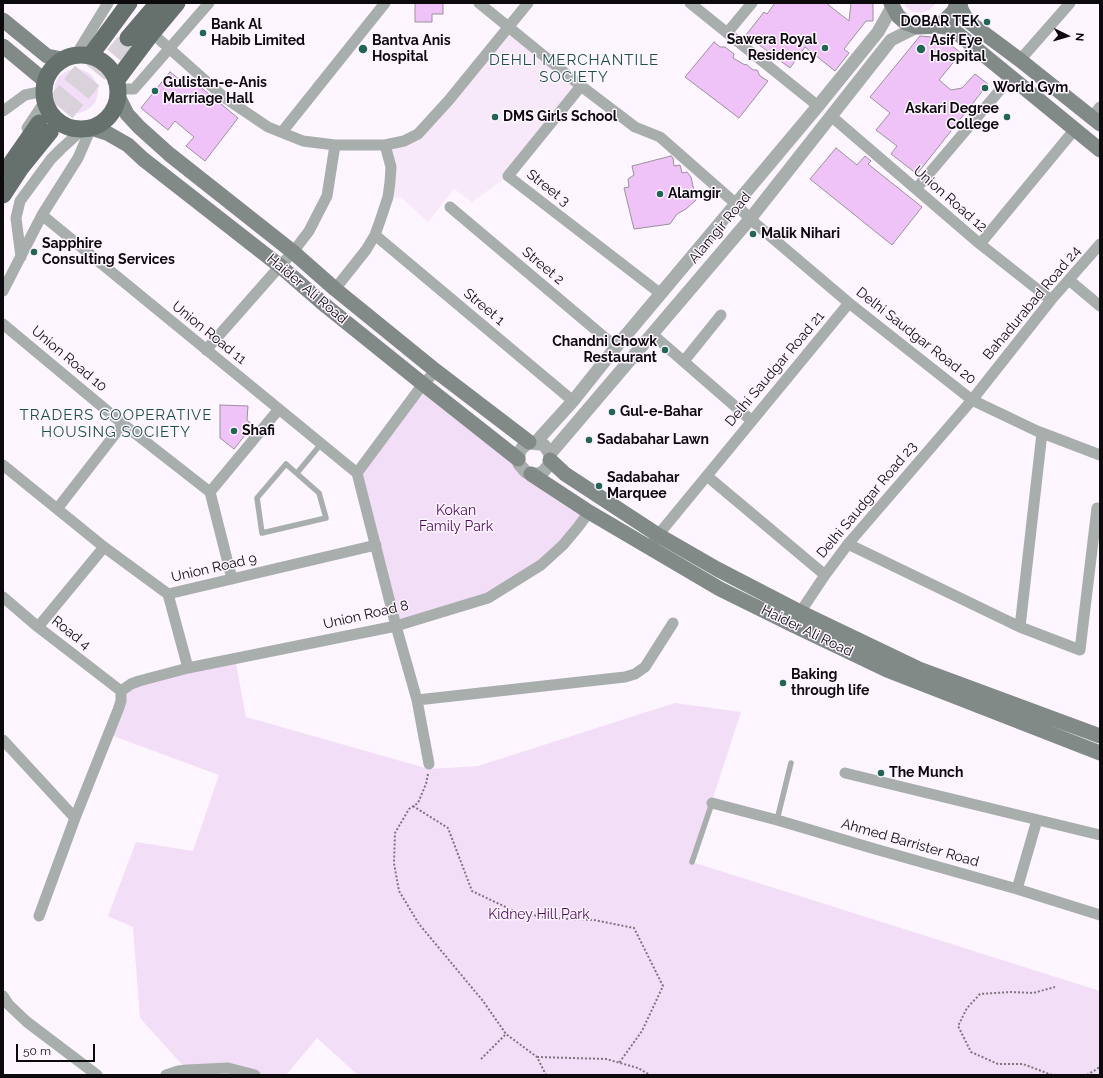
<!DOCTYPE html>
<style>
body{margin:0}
#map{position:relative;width:1103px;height:1078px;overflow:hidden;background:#fdf5ff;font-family:Raleway,sans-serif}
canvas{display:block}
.frame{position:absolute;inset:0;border:4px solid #0d0a0e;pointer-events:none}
.north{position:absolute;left:1047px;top:16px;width:40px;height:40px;-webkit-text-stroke:3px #fdf5ff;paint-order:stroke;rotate:95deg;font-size:11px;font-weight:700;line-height:16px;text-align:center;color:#0d0a0e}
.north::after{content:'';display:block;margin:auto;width:14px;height:18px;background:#0d0a0e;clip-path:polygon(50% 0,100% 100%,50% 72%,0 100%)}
.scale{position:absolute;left:16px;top:1044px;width:79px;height:18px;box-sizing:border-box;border:2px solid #0d0a0e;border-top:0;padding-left:5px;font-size:12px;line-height:14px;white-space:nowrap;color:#0d0a0e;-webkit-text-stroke:3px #fdf5ff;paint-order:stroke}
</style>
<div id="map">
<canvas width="1103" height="1078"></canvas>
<div class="frame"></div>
<div class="north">N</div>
<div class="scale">50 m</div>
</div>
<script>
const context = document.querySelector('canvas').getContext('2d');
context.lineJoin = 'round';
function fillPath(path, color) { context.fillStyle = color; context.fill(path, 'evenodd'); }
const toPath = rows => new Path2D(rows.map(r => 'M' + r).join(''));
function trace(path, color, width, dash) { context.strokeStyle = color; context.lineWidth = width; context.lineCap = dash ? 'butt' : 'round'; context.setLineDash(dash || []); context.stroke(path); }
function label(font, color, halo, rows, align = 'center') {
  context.font = font + ' Raleway,sans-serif'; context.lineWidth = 3; context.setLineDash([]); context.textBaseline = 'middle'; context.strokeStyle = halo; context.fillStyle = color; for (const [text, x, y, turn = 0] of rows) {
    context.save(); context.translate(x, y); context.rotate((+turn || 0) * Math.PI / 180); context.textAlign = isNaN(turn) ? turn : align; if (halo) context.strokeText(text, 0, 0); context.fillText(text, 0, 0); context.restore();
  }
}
fillPath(toPath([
 [508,27,581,86,508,176,472,202,454,189,428,222,402,198,388,197,385,145,418,134]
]), '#f7e9f9');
fillPath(toPath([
 [903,3,936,3,929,10,921,13,913,12,906,7],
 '54 91a22 22 0 1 1 44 0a22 22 0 1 1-44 0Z',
 [423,384,551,487,589,512,563,545,488,598,396,626,357,473],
 [235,658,246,717,429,769,478,766,675,703,741,712,692,862,1100,991,1100,1075,358,1075,317,1038,286,1075,247,1075,187,1070,140,1018,133,927,108,916,136,842,193,851,219,775,108,734,121,691]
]), '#f3def7');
const building = toPath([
 [415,3,443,3,443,14,432,14,432,22,415,22,415,3],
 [775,3,826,3,849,21,851,3,873,3,873,21,866,21,844,49,849,53,835,71,805,47,790,68,746,35,764,12,767,14,775,3],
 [920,36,942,38,961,53,939,80,951,90,962,88,975,74,988,84,917,174,891,154,897,146,876,130,890,113,870,97,920,36],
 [714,42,720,47,725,47,734,54,733,58,745,65,746,64,753,70,757,70,760,76,768,81,739,118,685,77,714,42],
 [170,72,188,86,193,81,238,118,205,161,186,146,194,137,175,121,168,130,141,108,170,72],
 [836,148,857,165,865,156,871,161,868,164,922,207,892,245,810,179,836,148],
 [671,156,673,158,674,166,680,165,682,173,687,172,691,177,696,200,686,209,677,214,670,224,634,229,624,188,629,187,628,179,634,175,632,166,671,156],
 [220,405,248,406,247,420,253,425,234,449,220,438,220,405]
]);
fillPath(building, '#f0c3f8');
trace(building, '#99919a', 1);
trace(toPath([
 [39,123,102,46],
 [50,132,128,38]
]), '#d9d2db', 17, [17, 8]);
trace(toPath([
 [428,774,426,784,418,803,409,809,395,833,394,863,399,891,419,924,483,1001,506,1034,537,1057,546,1075],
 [413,806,448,828,472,891,514,911,547,918,594,920,634,928,663,986,642,1031,619,1063],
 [537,1057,606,1059,638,1068,650,1075],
 [481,1059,506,1034],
 [1052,1075,1023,1064,998,1064,971,1052,958,1026,967,1008,980,994,1010,992,1033,993,1055,987],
 [1087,1075,1100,1067]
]), '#7c767d', 2, [2, 2]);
trace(toPath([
 [286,464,319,493,326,518,262,533,257,498,286,464],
 [297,473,321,444],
 [777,820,791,763],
 [692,862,712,803]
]), '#a8aeac', 5.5);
trace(toPath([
 [479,3,581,86,635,127,660,137,735,203,750,219,849,303,972,400,1037,431,1100,455],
 [690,3,818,106],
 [152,33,225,98,268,127,303,141,335,145,385,145,404,141,418,134,449,100,528,3],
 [727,33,752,3],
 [76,55,108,3],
 [1020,60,1070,3],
 [581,86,508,176,661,294],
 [117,89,134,89,209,3],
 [3,111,25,95,44,91],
 [831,116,980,244,1051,300],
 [1092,117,1100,107],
 [27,128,45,101],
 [282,132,385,3],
 [916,189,1011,77],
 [450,207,616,347],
 [42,215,357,473],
 [375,235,573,401],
 [980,244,1075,129],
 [21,257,16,218,20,201,51,159,61,149,83,129],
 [1069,280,1100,306],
 [335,289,366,250,375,235,381,218,388,197,390,182,391,167,385,145],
 [3,291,42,215,78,158,91,128],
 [3,324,123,424,210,492],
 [652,334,752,421],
 [206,350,280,266,293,252,309,231,327,196,335,145],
 [684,361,721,315],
 [3,465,104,547,168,594,376,545],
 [357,473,396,626,417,700,429,764],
 [357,473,423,384,436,371],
 [707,476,825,575],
 [57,509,123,424],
 [654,540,849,303],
 [848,544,1020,627,1080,650,1097,508],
 [232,579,210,492,279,409],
 [168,594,188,668],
 [3,597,38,627,121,691],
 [797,617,825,575,848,544,972,400,1051,300,1100,244],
 [38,627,104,547],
 [1020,627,1042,433],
 [121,691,131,684,139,681,188,668,396,626,488,598,541,565,563,545,578,527,589,512],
 [417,700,625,677,635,674,645,667,673,623],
 [3,740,75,818],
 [845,773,1100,835],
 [712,803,777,820,875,849,1017,889,1100,915],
 [1017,889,1037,820],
 [39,916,75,818,118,710,121,701,121,691],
 [3,996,9,1005,27,1022,97,1075],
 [166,1075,178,1071,187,1070,228,1068,255,1075]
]), '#a8aeac', 11);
trace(toPath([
 [529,442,529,443,540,444,544,445,550,454,549,465,543,472,538,474,531,474,526,472,519,464,519,453,522,448,529,442],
 [535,443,573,401,616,347,818,106,878,32,892,7],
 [550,454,750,219,891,40,917,27]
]), '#a8aeac', 13);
trace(toPath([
 [891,3,898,16,906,23,917,27,939,26,954,11,957,3],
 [960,3,961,9,967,20,977,28,1020,60,1100,124],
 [3,20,47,56,62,59],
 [939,26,951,28,1100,150],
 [3,46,45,81],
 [118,96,127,114,139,127,169,154,293,252,335,289,436,371,529,442],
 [91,128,107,133,128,145,143,159,280,266,326,306,423,384,518,459],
 [550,460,565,474,658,535,717,569,800,612,919,669,1100,736],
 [531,474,589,512,720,589,793,625,887,670,1100,753]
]), '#818a87', 15);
trace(toPath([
 [128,38,158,3],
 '44 92a37 37 0 1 1 74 0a37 37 0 1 1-74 0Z',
 [90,56,129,3],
 [116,81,152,33,177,3],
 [7,169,39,123],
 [3,195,20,169,50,132]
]), '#66706d', 17);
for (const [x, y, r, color] of [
 [987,22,4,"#226556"],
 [203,33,4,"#226556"],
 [825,48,4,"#226556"],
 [363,49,5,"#226556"],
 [921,49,5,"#226556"],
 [985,88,4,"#226556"],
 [155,91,4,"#226556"],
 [495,117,4,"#226556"],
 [1007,117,4,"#226556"],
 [660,194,4,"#226556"],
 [753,234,4,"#226556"],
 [34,252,4,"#226556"],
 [665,350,4,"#226556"],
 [612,412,4,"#226556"],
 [234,431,4,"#226556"],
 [589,440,4,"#226556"],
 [599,486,4,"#226556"],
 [783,683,4,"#226556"],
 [881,773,4,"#226556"]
]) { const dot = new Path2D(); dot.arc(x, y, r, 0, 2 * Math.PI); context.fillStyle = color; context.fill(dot); trace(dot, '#fdf5ff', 1.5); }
label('bold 14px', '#0d0a0e', '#fdf5ff', [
 ["DOBAR TEK",979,22,"right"],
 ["Bank Al",211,25],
 ["Habib Limited",211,41],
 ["Sawera Royal",817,40,"right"],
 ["Residency",817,56,"right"],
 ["Bantva Anis",372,41],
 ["Hospital",372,57],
 ["Asif Eye",930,41],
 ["Hospital",930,57],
 ["Gulistan-e-Anis",163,83],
 ["Marriage Hall",163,99],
 ["World Gym",993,88],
 ["Askari Degree",999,109,"right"],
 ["College",999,125,"right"],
 ["DMS Girls School",503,117],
 ["Alamgir",668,194],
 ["Malik Nihari",761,234],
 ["Sapphire",42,244],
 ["Consulting Services",42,260],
 ["Chandni Chowk",657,342,"right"],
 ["Restaurant",657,358,"right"],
 ["Gul-e-Bahar",620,412],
 ["Shafi",242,431],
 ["Sadabahar Lawn",597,440],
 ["Sadabahar",607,478],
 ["Marquee",607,494],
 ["Baking",791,675],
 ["through life",791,691],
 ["The Munch",889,773]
], 'left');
label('14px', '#0d0a0e', '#fdf5ff', [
 ["Street 3",548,188,38],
 ["Union Road 12",950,199,41],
 ["Alamgir Road",720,228,-50],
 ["Street 2",543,266,40],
 ["Haider Ali Road",307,289,40],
 ["Bahadurabad Road 24",1032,303,-50],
 ["Street 1",484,307,40],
 ["Union Road 11",209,333,39],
 ["Delhi Saudgar Road 20",916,336,38],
 ["Union Road 10",69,359,40],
 ["Delhi Saudgar Road 21",775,369,-50],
 ["Delhi Saudgar Road 23",867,500,-50],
 ["Union Road 9",214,568,-13],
 ["Union Road 8",366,615,-13],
 ["Haider Ali Road",807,631,26],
 ["Road 4",71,633,38],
 ["Ahmed Barrister Road",910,843,16]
]);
label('14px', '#4e0959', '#fdf5ff', [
 ["Kokan",456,511],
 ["Family Park",456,527],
 ["Kidney Hill Park",539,915]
]);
context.letterSpacing = '1px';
label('15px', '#1c5144', '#fdf5ff', [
 ["DEHLI MERCHANTILE",574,60],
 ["SOCIETY",574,77],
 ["TRADERS COOPERATIVE",116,415],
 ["HOUSING SOCIETY",116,432]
]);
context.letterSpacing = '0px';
</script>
